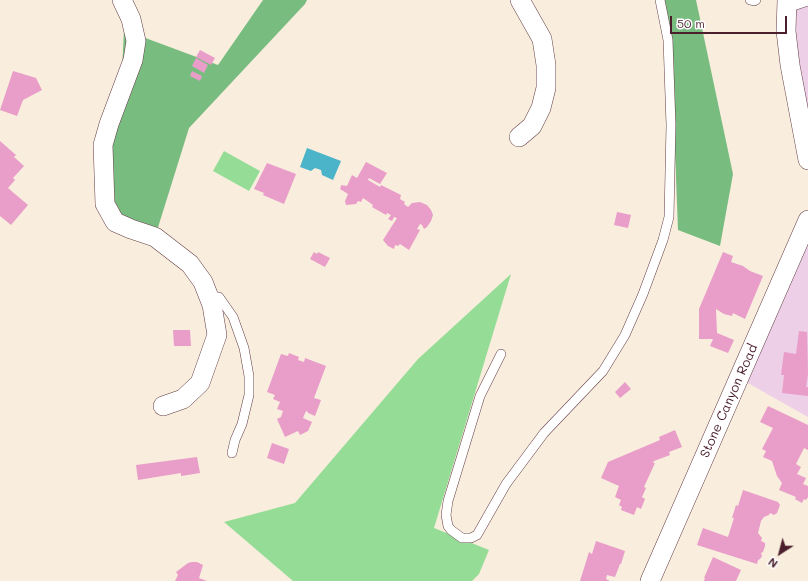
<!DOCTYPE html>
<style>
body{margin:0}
#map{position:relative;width:808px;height:581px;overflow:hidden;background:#f9eddd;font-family:Mali,sans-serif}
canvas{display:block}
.north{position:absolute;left:760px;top:533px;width:40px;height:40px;-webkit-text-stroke:3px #fff;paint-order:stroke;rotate:216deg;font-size:11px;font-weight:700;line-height:16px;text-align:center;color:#4a1f2b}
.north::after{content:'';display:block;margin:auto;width:14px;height:18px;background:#4a1f2b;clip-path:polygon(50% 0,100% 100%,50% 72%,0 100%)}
.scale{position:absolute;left:670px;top:16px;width:117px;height:18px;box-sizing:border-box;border:2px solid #4a1f2b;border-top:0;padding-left:5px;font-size:12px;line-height:14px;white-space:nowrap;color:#4a1f2b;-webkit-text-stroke:3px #fff;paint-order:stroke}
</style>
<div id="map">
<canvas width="808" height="581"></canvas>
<div class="north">N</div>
<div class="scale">50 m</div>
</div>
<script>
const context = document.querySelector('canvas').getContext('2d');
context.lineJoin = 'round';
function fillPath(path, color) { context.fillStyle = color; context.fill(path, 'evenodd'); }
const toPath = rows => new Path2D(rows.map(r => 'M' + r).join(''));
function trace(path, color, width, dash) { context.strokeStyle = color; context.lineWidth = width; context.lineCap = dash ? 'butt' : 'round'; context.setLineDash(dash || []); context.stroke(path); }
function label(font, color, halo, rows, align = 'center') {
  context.font = font + ' Mali,sans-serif'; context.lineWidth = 3.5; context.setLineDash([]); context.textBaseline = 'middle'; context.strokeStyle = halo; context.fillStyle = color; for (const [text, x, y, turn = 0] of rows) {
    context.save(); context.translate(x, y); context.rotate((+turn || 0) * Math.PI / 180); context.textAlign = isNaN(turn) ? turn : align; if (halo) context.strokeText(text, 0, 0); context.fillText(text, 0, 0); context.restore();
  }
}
fillPath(toPath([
 [787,0,808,0,808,160],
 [808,220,808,417,739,378]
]), '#edd0e8');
fillPath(toPath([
 [224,151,260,171,249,191,213,171],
 [511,274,434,528,489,550,479,574,472,581,293,581,224,522,295,503,418,359]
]), '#95dd97');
fillPath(toPath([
 [263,0,307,0,305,4,189,128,155,237,115,222,109,124,121,90,124,30,218,65],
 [661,0,696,0,733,174,720,246,678,230,671,45]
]), '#78bc80');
fillPath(toPath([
 [307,148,341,161,333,180,322,175,321,170,315,168,311,171,300,167]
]), '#4bb4c9');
fillPath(toPath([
 [200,50,215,58,211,65,196,57],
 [196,58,208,65,204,73,192,66],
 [13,71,36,78,42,90,23,100,17,116,0,110],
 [192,71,202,76,200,81,190,76],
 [0,141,16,155,14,157,24,166,13,178,15,180,8,188,28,205,11,225,0,216],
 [366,162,387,173,380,184,369,178,368,180,380,187,381,185,401,195,400,199,405,202,404,204,408,207,412,203,420,202,427,205,431,210,433,215,431,221,427,227,424,229,422,225,420,224,417,229,420,230,409,250,400,244,398,246,395,245,394,249,388,246,383,240,397,218,394,217,392,221,388,219,391,215,387,213,386,215,372,207,373,205,363,198,361,202,358,201,356,204,346,205,345,201,348,194,340,189,341,186,341,185,347,186,352,175,357,178],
 [267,163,296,174,284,204,263,195,264,193,254,189],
 [617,212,631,215,628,228,614,225],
 [314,252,317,254,318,252,330,258,325,267,310,259],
 [723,252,733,256,731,262,743,266,750,271,763,276,745,319,733,313,732,316,724,314,716,309,717,333,734,340,728,353,710,346,713,339,699,339,699,309],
 [807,328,808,374,806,387,808,387,808,396,782,393,784,375,781,375,784,352,796,354,799,331,807,332],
 [173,330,190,330,191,346,174,346],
 [289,353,299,357,298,360,304,362,305,358,326,366,314,398,321,400,315,416,308,413,308,412,306,411,303,418,312,422,308,431,300,435,298,431,285,437,277,419,281,417,283,411,277,409,280,402,273,399,275,395,267,392,281,354,288,356],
 [625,382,631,389,620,398,615,392],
 [768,406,808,425,808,450,804,448,796,464,801,467,797,474,806,478,803,484,808,486,808,497,806,500,804,499,802,503,795,499,796,497,779,490,782,483,777,476,772,461,763,457,766,451,762,449,773,428,760,422],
 [675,430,682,447,669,452,670,455,654,461,653,463,655,463,644,487,646,488,642,497,645,499,641,509,637,507,634,515,621,510,622,507,619,505,621,500,615,497,619,486,601,478,608,462,660,440,659,437],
 [272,443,289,449,284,464,267,458],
 [197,457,200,473,181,476,181,473,138,480,136,465],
 [743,490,778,502,780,505,777,513,774,515,770,513,769,515,764,517,761,521,758,533,762,538,761,541,765,543,765,546,763,552,761,553,762,556,760,559,758,560,757,564,697,545,703,528,728,537,734,518,732,518,736,505,738,506],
 [596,541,625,551,621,564,620,564,615,577,607,575,606,579,610,581,580,581,589,552,592,554],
 [713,557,741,570,736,581,704,581,705,578,704,578],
 [192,562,197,562,203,565,199,578,207,581,175,581,178,575,176,572,188,563]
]), '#e99dc9');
const service = toPath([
 [750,0,754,1,756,0],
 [787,8,808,1],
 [209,297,219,297,233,317,244,348,249,376,249,395,242,424,235,440,232,453],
 [501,354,480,396,448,501,446,515,448,526,451,530,462,538,471,538,477,535,506,484,544,433,603,371,625,335,643,294,663,240,669,217,671,125,668,40,660,0]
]);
const minor = toPath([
 [122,0,131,19,136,41,133,60,109,124,103,145,105,204,115,222,131,229,155,237,190,264,203,282,212,305,217,335,200,383,183,399,163,406],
 [787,0,786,31,790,65,808,160],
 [519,137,532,126,541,108,546,88,546,65,542,39,520,0],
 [650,581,808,220]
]);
trace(service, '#643e46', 10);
trace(minor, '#643e46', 20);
trace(service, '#fff', 9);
trace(minor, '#fff', 19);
label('13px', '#4a1f2b', '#fff', [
 ["Stone Canyon Road",729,401,-66]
]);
</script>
